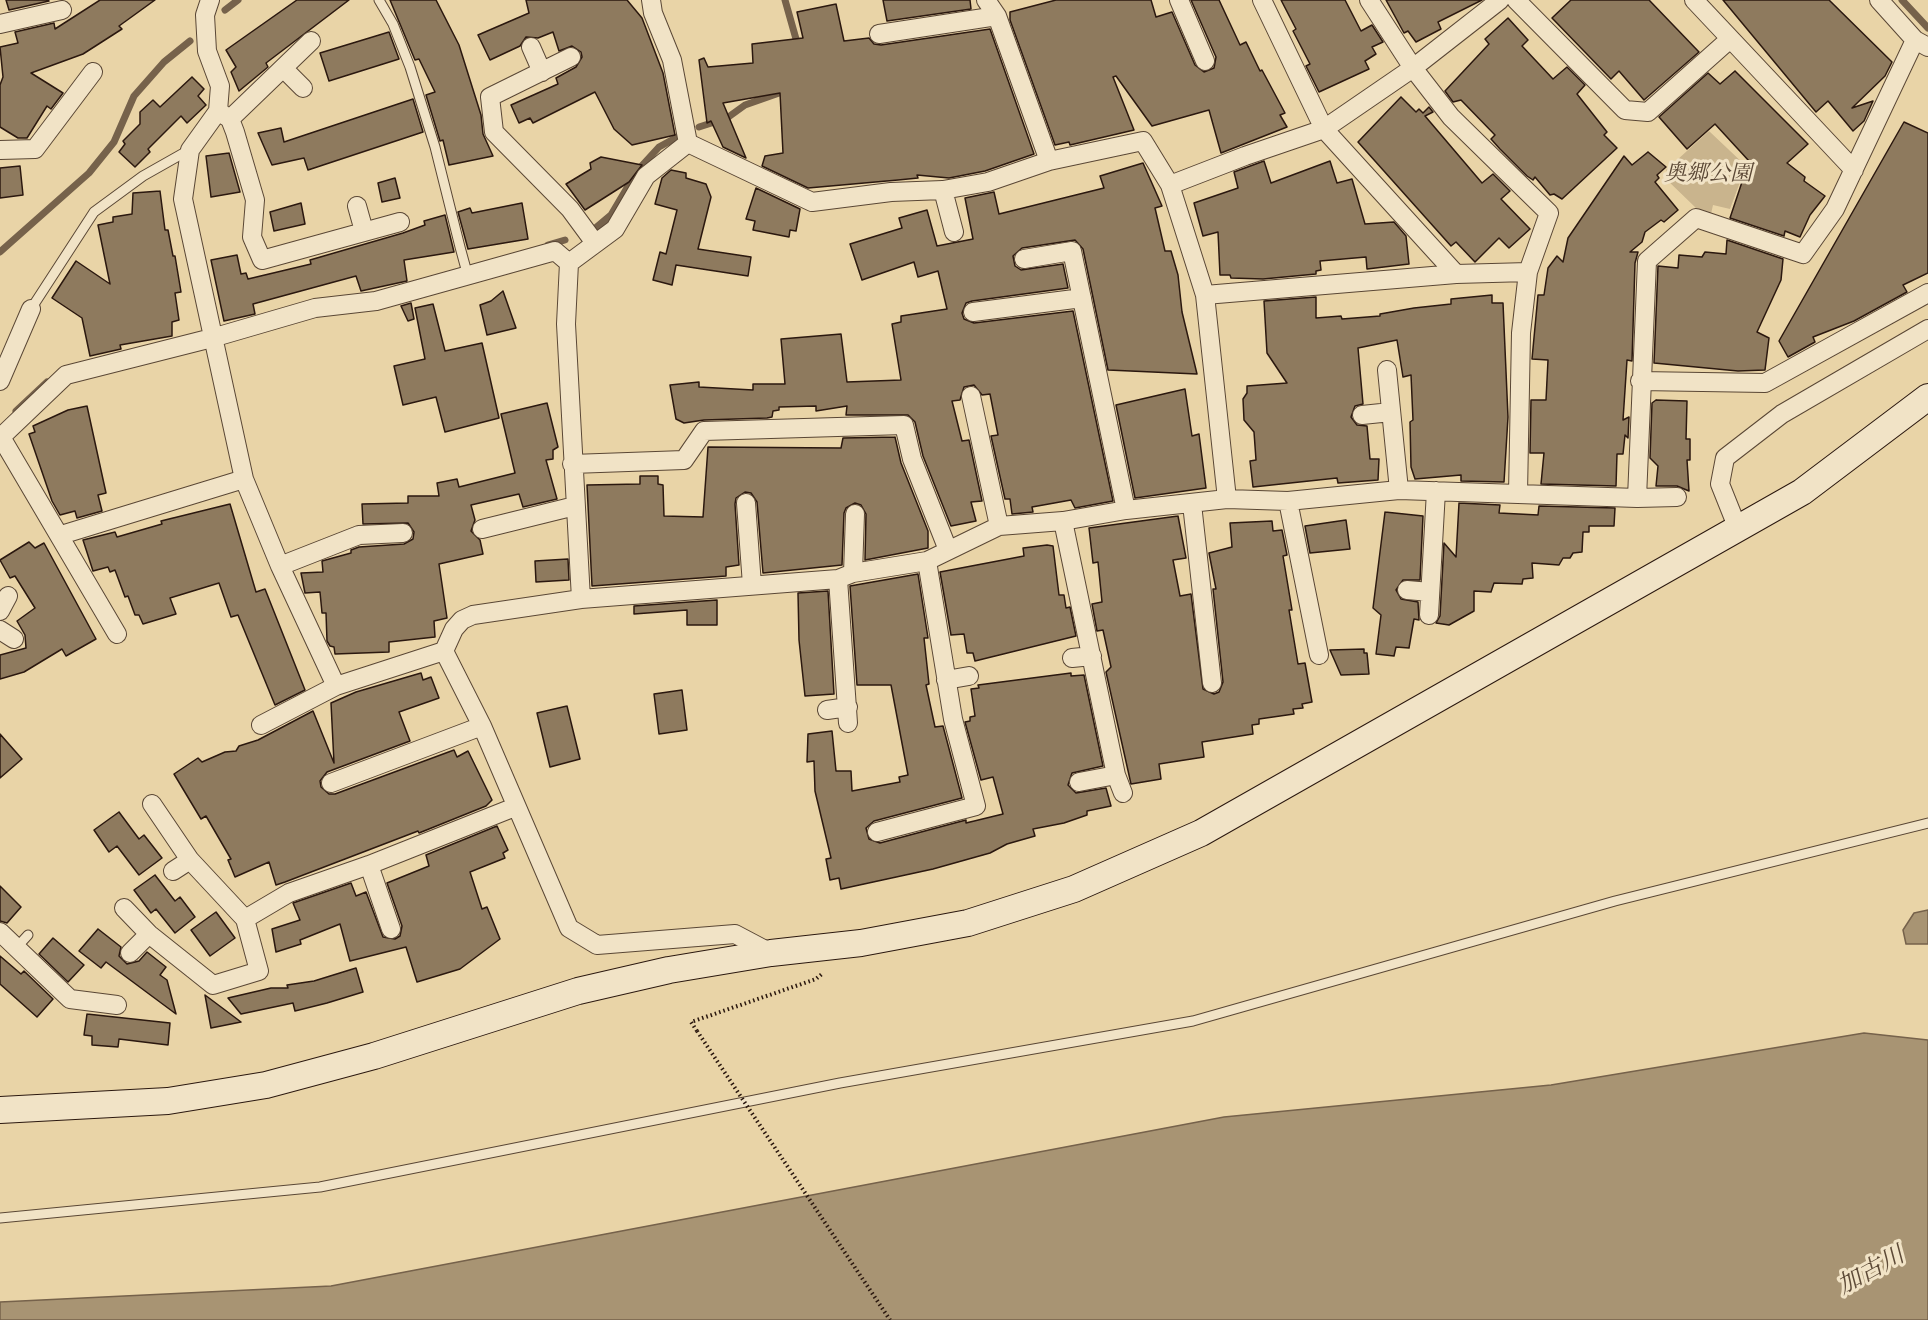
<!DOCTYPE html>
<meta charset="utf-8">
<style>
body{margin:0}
canvas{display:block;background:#e9d4a7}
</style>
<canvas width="1928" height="1320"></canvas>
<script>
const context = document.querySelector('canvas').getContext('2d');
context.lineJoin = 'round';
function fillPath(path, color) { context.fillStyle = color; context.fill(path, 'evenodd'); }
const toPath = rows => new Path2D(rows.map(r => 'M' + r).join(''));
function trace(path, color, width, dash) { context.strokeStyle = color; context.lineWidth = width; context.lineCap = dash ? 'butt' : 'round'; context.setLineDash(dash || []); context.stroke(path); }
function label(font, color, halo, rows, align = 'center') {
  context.font = font + ' "EB Garamond","Noto Serif JP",serif'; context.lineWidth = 6; context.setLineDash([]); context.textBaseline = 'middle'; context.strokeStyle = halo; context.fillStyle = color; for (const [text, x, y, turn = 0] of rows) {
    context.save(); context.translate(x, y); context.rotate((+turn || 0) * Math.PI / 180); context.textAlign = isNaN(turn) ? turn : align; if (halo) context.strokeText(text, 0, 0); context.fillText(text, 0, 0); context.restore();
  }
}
fillPath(toPath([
 [1709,131,1746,166,1730,209,1713,205,1711,214,1696,208,1665,178,1669,174,1666,170]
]), '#c9b48d');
const water = toPath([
 [1928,910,1928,944,1906,944,1903,930,1914,913,1928,910],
 [1864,1033,1928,1040,1928,1320,0,1320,0,1302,331,1286,1224,1117,1551,1085,1864,1033]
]);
fillPath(water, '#a89473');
trace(water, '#76624b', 1.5);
trace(toPath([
 [785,0,798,46],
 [1902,0,1928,28],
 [225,10,238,0],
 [699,127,727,118,745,105,782,92],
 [592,231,611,215,637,171,659,147,681,135],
 [548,245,565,240],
 [0,252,89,173,114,142,134,96,164,62,190,41],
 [16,411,47,382]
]), '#76624b', 7);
const building = toPath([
 [6,0,48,0,49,1,9,10,6,0],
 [100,0,155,0,119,26,122,29,83,54,31,73,63,93,51,109,47,106,27,138,18,138,0,127,0,85,3,77,0,47,18,43,15,32,54,23,55,29,100,0],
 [297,0,349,0,266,63,268,67,239,91,231,72,236,67,226,50,297,0],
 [390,0,436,0,459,45,481,115,483,134,493,156,449,165,443,140,440,141,426,95,435,92,419,59,415,60,390,0],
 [526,0,627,0,642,18,663,73,675,135,632,145,614,129,595,92,533,123,530,118,519,123,511,105,558,84,556,78,576,67,582,57,581,52,572,46,559,51,553,32,538,38,526,37,520,46,490,60,478,35,529,13,526,0],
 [883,0,970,0,971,9,887,21,883,0],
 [1056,0,1151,0,1156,17,1172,12,1195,65,1204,72,1214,68,1216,57,1191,0,1219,0,1240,45,1246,42,1260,71,1262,70,1285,113,1280,115,1287,127,1221,153,1209,110,1152,126,1116,76,1113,77,1134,130,1070,145,1069,142,1055,145,1010,20,1010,12,1056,0],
 [1281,0,1345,0,1361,31,1372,25,1383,42,1372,47,1376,54,1365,61,1369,69,1319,92,1306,66,1310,64,1293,31,1296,29,1281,0],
 [1386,0,1482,0,1438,22,1441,29,1416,42,1408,31,1404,33,1386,0],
 [1571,0,1649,0,1699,52,1644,100,1619,71,1611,79,1552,18,1571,0],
 [1723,0,1829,0,1892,62,1885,76,1852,108,1873,101,1864,121,1853,131,1828,101,1816,112,1723,0],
 [836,4,844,41,869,38,874,44,881,45,990,29,1034,154,985,171,949,178,917,175,918,178,898,180,808,188,762,166,765,156,783,153,780,93,723,103,746,158,723,147,711,121,707,123,699,60,704,58,708,67,753,63,752,44,803,38,797,12,836,4],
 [1508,18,1528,40,1522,46,1553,79,1567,67,1585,85,1577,94,1607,132,1604,135,1617,148,1562,199,1554,194,1550,195,1535,177,1533,180,1527,176,1500,149,1491,139,1495,135,1461,100,1453,102,1445,91,1489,44,1485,39,1508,18],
 [389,32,399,59,329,81,320,53,389,32],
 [1735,71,1808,144,1787,163,1805,177,1804,181,1825,196,1810,215,1800,237,1785,231,1784,236,1730,218,1749,161,1715,124,1687,149,1659,117,1708,73,1720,84,1735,71],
 [192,77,204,89,198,96,206,105,187,123,181,116,148,149,150,152,135,167,119,152,125,144,123,141,140,124,140,112,153,100,160,107,192,77],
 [1401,97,1416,112,1419,109,1423,113,1429,107,1433,112,1425,116,1482,183,1493,174,1510,191,1501,199,1530,229,1509,248,1499,238,1475,262,1456,242,1451,246,1358,142,1401,97],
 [413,99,423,132,308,170,304,158,272,165,258,133,281,128,284,142,413,99],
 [1904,122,1928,133,1928,273,1903,285,1907,292,1854,321,1813,337,1815,342,1788,357,1779,341,1904,122],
 [1648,152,1666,167,1657,175,1659,178,1655,182,1678,210,1664,222,1661,220,1645,232,1642,242,1630,252,1638,252,1635,263,1632,361,1627,360,1623,420,1629,417,1628,438,1625,435,1623,454,1617,454,1616,486,1541,484,1544,453,1530,453,1531,400,1546,400,1548,360,1532,359,1538,295,1544,295,1548,268,1557,256,1563,262,1568,238,1624,156,1632,165,1648,152],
 [229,153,240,192,211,197,206,156,229,153],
 [601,157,642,165,629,182,585,210,566,184,591,169,590,163,601,157],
 [1264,161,1271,183,1330,161,1337,183,1352,179,1365,224,1394,222,1406,236,1409,264,1367,269,1366,257,1320,261,1321,270,1316,271,1316,274,1263,279,1231,278,1230,275,1220,275,1218,232,1203,236,1194,203,1238,188,1234,172,1264,161],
 [1143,163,1162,206,1155,208,1165,251,1171,251,1178,275,1182,312,1197,374,1108,370,1083,249,1075,240,1022,248,1013,256,1015,266,1021,270,1063,264,1068,288,972,301,966,303,962,313,964,319,974,323,1073,311,1113,501,1075,508,1071,500,1032,507,1033,512,1012,514,1010,499,1005,499,991,436,998,435,990,394,982,395,974,385,964,387,960,400,952,401,962,441,969,440,982,501,971,502,976,521,951,526,923,456,915,422,908,415,846,415,847,406,816,411,816,406,779,407,779,410,773,411,772,417,767,418,704,420,684,423,676,419,670,385,699,382,699,387,753,390,753,384,785,384,781,339,841,334,847,382,901,380,892,324,901,322,901,316,947,309,938,271,918,277,914,262,862,280,850,244,902,228,899,218,927,210,937,246,973,239,965,198,994,192,999,214,1104,188,1100,176,1143,163],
 [20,166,23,195,0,198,0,168,20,166],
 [671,170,686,173,686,178,706,184,711,197,698,249,751,257,748,276,676,265,672,285,653,280,660,252,666,254,677,210,655,204,662,178,671,170],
 [395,178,400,198,382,202,378,183,395,178],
 [756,188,800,209,796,231,790,230,789,237,753,230,755,221,746,219,756,188],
 [160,191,165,230,168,230,173,256,175,256,181,292,175,293,179,320,172,322,172,336,120,345,121,349,90,356,82,318,52,298,76,261,110,284,98,225,113,222,113,217,132,214,133,193,160,191],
 [301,203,305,224,274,231,270,212,301,203],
 [522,203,528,239,468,249,458,212,470,208,472,213,522,203],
 [445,215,454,252,404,260,407,281,361,291,356,276,253,304,255,314,224,321,211,260,237,255,241,274,246,273,248,279,311,264,310,260,403,233,425,225,424,221,445,215],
 [1727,240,1783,259,1781,280,1757,332,1769,338,1765,370,1738,371,1654,363,1658,266,1678,268,1679,255,1702,257,1705,252,1726,254,1727,240],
 [503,291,516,328,487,335,480,305,491,301,503,291],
 [1492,295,1492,303,1503,303,1508,417,1504,482,1461,481,1461,475,1415,479,1411,467,1410,422,1413,420,1411,375,1403,377,1397,340,1358,348,1363,404,1355,406,1351,417,1357,425,1367,426,1370,459,1379,459,1378,480,1338,483,1337,478,1253,487,1250,461,1256,460,1254,432,1244,420,1243,399,1247,393,1247,386,1287,383,1267,353,1264,301,1316,297,1316,318,1341,316,1342,319,1380,316,1380,314,1414,308,1451,304,1451,299,1492,295],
 [411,303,414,319,408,321,401,306,411,303],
 [433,304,445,351,482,343,499,418,445,432,436,397,403,405,394,366,425,359,415,308,433,304],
 [1185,389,1192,436,1199,434,1206,488,1135,498,1116,405,1185,389],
 [1656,400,1687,401,1686,439,1690,439,1690,460,1687,460,1689,491,1677,486,1656,486,1658,466,1650,458,1652,403,1656,400],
 [547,403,558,447,553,450,553,459,546,460,557,499,523,507,519,494,471,505,475,520,471,531,480,540,483,554,439,564,447,618,434,621,435,637,389,642,389,652,335,654,334,647,330,646,327,641,326,613,322,613,320,592,305,593,301,573,323,572,322,561,351,553,351,550,359,547,404,544,413,539,414,532,408,523,363,524,362,504,408,503,408,496,439,496,437,483,457,479,459,487,515,473,501,414,547,403],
 [87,406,106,493,98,495,102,511,77,518,75,511,60,515,52,501,29,434,35,432,33,426,68,410,87,406],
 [895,437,901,463,928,531,928,548,865,560,866,514,861,505,855,503,846,508,844,513,842,565,763,573,757,502,751,493,745,492,736,498,735,504,739,565,726,567,726,576,592,586,587,485,640,484,640,476,658,476,658,484,663,485,664,516,703,517,708,447,841,448,843,438,895,437],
 [1459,503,1500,505,1499,513,1538,515,1539,506,1615,508,1614,526,1589,526,1589,532,1583,532,1582,552,1573,553,1570,558,1563,558,1559,565,1532,563,1533,578,1523,579,1522,584,1494,583,1491,592,1474,591,1474,611,1449,625,1436,623,1440,616,1444,543,1456,557,1459,503],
 [230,504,256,592,265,589,305,690,275,705,238,615,231,617,219,583,170,598,176,614,143,624,139,615,135,615,128,596,125,597,115,570,110,572,108,567,93,571,83,540,115,532,117,537,162,524,161,521,230,504],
 [1385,512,1423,516,1420,580,1403,580,1396,590,1401,599,1418,602,1419,620,1414,619,1409,648,1396,647,1394,656,1376,654,1381,615,1373,608,1385,512],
 [1178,516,1186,558,1173,560,1180,596,1191,594,1203,689,1214,694,1219,692,1223,682,1213,589,1216,589,1209,553,1232,547,1230,523,1272,521,1273,531,1282,530,1287,555,1283,556,1292,610,1289,610,1298,664,1305,663,1312,702,1302,704,1303,708,1293,709,1294,714,1259,719,1259,724,1252,725,1253,734,1202,742,1204,757,1159,764,1161,779,1131,784,1106,672,1111,667,1103,630,1097,631,1092,604,1102,602,1098,562,1093,563,1089,528,1178,516],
 [1346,520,1350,549,1310,553,1305,526,1346,520],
 [29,542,35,548,44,543,96,639,66,656,62,649,24,672,0,679,0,655,26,648,25,635,17,621,35,608,15,576,10,578,0,560,29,542],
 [1047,545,1053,546,1059,595,1064,595,1066,608,1070,607,1076,636,975,661,973,653,967,653,964,634,951,635,940,572,1024,556,1023,548,1047,545],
 [568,559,569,580,536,582,535,561,568,559],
 [918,574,928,638,924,638,929,684,926,685,935,727,943,726,962,798,874,821,866,828,869,839,880,843,966,820,966,823,1003,814,993,777,981,780,965,722,970,721,970,717,975,716,971,689,979,688,978,685,1071,673,1071,676,1084,675,1103,766,1072,773,1068,785,1076,793,1106,788,1111,806,1087,811,1087,815,1064,823,1033,829,1035,836,1007,844,990,853,933,869,841,889,839,878,830,880,826,859,831,858,815,791,814,761,807,762,808,734,832,731,836,771,851,771,852,791,900,782,899,777,908,775,891,685,857,685,850,586,918,574],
 [828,591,834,694,805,696,799,640,798,593,828,591],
 [717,600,717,625,687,625,687,610,634,614,634,606,717,600],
 [1364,649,1364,653,1367,653,1369,674,1341,675,1330,650,1364,649],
 [421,673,423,680,431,677,439,698,399,712,410,741,327,772,320,781,321,787,329,794,335,794,454,750,457,757,468,751,492,800,486,806,419,833,418,831,285,882,276,885,269,862,235,877,228,860,231,859,206,816,201,819,174,774,198,758,202,762,225,752,236,751,239,746,258,740,313,711,334,763,331,703,356,692,421,673],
 [682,690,687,730,659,734,654,694,682,690],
 [567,706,580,759,550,767,537,713,567,706],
 [0,734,22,759,0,778,0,734],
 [119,812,139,839,144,835,162,858,139,875,117,846,109,852,94,830,119,812],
 [497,826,508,850,503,853,505,858,470,872,482,909,487,907,500,939,460,969,417,982,406,947,350,961,340,924,300,940,301,944,276,952,272,929,300,920,293,903,351,883,356,896,366,892,383,937,395,939,400,936,402,926,387,883,429,866,426,855,497,826],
 [155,875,175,901,180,897,195,917,175,933,156,909,151,913,134,890,155,875],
 [0,886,21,907,7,923,0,921,0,886],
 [216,912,235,938,210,956,191,930,216,912],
 [98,929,121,947,119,956,127,964,139,961,147,952,166,967,160,975,167,980,176,1014,106,962,101,968,79,951,98,929],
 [53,938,84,965,68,982,39,954,53,938],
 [0,956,21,974,24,971,53,999,37,1017,0,984,0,956],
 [356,968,363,992,327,1003,295,1011,293,1003,241,1014,228,998,271,988,288,988,287,985,314,981,356,968],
 [205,995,241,1022,211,1028,205,995],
 [87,1014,170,1023,168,1045,119,1039,118,1047,92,1045,92,1036,84,1035,87,1014]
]);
fillPath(building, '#8e7a5e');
trace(building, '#2b180f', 1.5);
const lane = toPath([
 [379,0,393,24,410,67,435,147,460,247,466,269,471,275],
 [31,309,94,212,143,176,189,150],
 [17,947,28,935],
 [0,1218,320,1187,840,1083,1193,1021,1615,901,1928,823]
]);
const street = toPath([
 [210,0,205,15,207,51,220,86,218,111,190,150,183,199,244,479,280,566,336,686,444,651,454,629,462,620,473,615,581,599,838,579,853,573,927,561,999,526,1063,521,1126,510,1227,499,1205,295,1170,185,1245,156,1324,129,1413,68,1500,0],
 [651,0,653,13,672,60,688,143],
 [1179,0,1205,61],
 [1262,0,1324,129,1456,274],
 [1369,0,1413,68,1451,117,1549,213,1528,272,1521,333,1518,494],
 [1516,0,1625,110,1648,112,1730,39],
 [1694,0,1854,170],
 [1879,0,1915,40,1928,47],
 [0,24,62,10],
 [879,34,997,16],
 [531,47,542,72],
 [571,57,490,97,494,132,570,209,595,243],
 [284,69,303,88],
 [218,111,230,119,235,132,255,200,252,237,262,260,400,222],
 [230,119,311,41],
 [688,143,812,202,891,192,943,190,988,182,1049,161,997,16,986,0],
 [0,150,35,149,93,72],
 [1049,161,1143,141,1170,185],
 [943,190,954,232],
 [357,206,364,231],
 [1024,259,1072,251,1126,510],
 [1205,295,1456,274,1528,272],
 [973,312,1082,298],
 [1387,370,1399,490],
 [0,381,31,309],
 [1640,381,1765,383,1928,293],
 [971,396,999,526],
 [1362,415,1391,412],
 [1,437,117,634],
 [0,438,66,375,212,338,315,308,376,301,555,251,569,263],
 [572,464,684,460,704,431,904,425,912,459,948,550],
 [1637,498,1647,261,1696,218,1803,254,1835,209,1915,40],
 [1227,499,1288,501,1399,490,1637,498,1677,497],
 [1288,501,1319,655],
 [746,503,752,585],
 [1192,504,1212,683],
 [1063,521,1116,775,1079,782],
 [482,529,575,506],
 [1738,529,1720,484,1725,458,1782,414,1928,329],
 [61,535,244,479],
 [280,566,359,535,403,533],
 [853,573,855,514],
 [838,579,848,723],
 [1407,590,1430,592],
 [581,599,566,324,569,263,615,229,646,176,688,143],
 [0,611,8,596],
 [1429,615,1436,491],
 [0,630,14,639],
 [444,651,482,726,569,928,597,945,735,934,771,953],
 [1072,658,1092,656],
 [946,680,969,676],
 [827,710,848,707],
 [261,725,336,686],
 [1116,775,1123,793],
 [331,783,482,726],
 [877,832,976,806,953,719,927,561],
 [369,865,391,929],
 [173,871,190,860],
 [124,908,149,934,213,985,259,971,245,919,190,860,152,804],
 [245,919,289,893,369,865,515,807],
 [0,932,70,999,117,1005],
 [130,953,149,934]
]);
const secondary = toPath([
 [0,1110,168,1101,266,1085,374,1056,578,991,669,970,771,953,861,943,968,923,1074,889,1201,833,1802,492,1928,397]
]);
trace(lane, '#5a4735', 11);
trace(street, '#5a4735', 20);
trace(secondary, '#2b180f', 28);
trace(toPath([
 [697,1031,691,1022,816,979,823,973]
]), '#2b180f', 4, [1.5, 3]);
trace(lane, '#f1e3c6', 9);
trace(street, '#f1e3c6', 18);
trace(secondary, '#f1e3c6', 26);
trace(toPath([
 [697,1031,890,1320]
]), '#2b180f', 4, [1.5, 3]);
label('italic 22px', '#5a4735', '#f1e3c6', [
 ["奥郷公園",1708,174]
]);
label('italic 24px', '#5d4a37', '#f1e3c6', [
 ["加古川",1871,1271,-29]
]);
</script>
